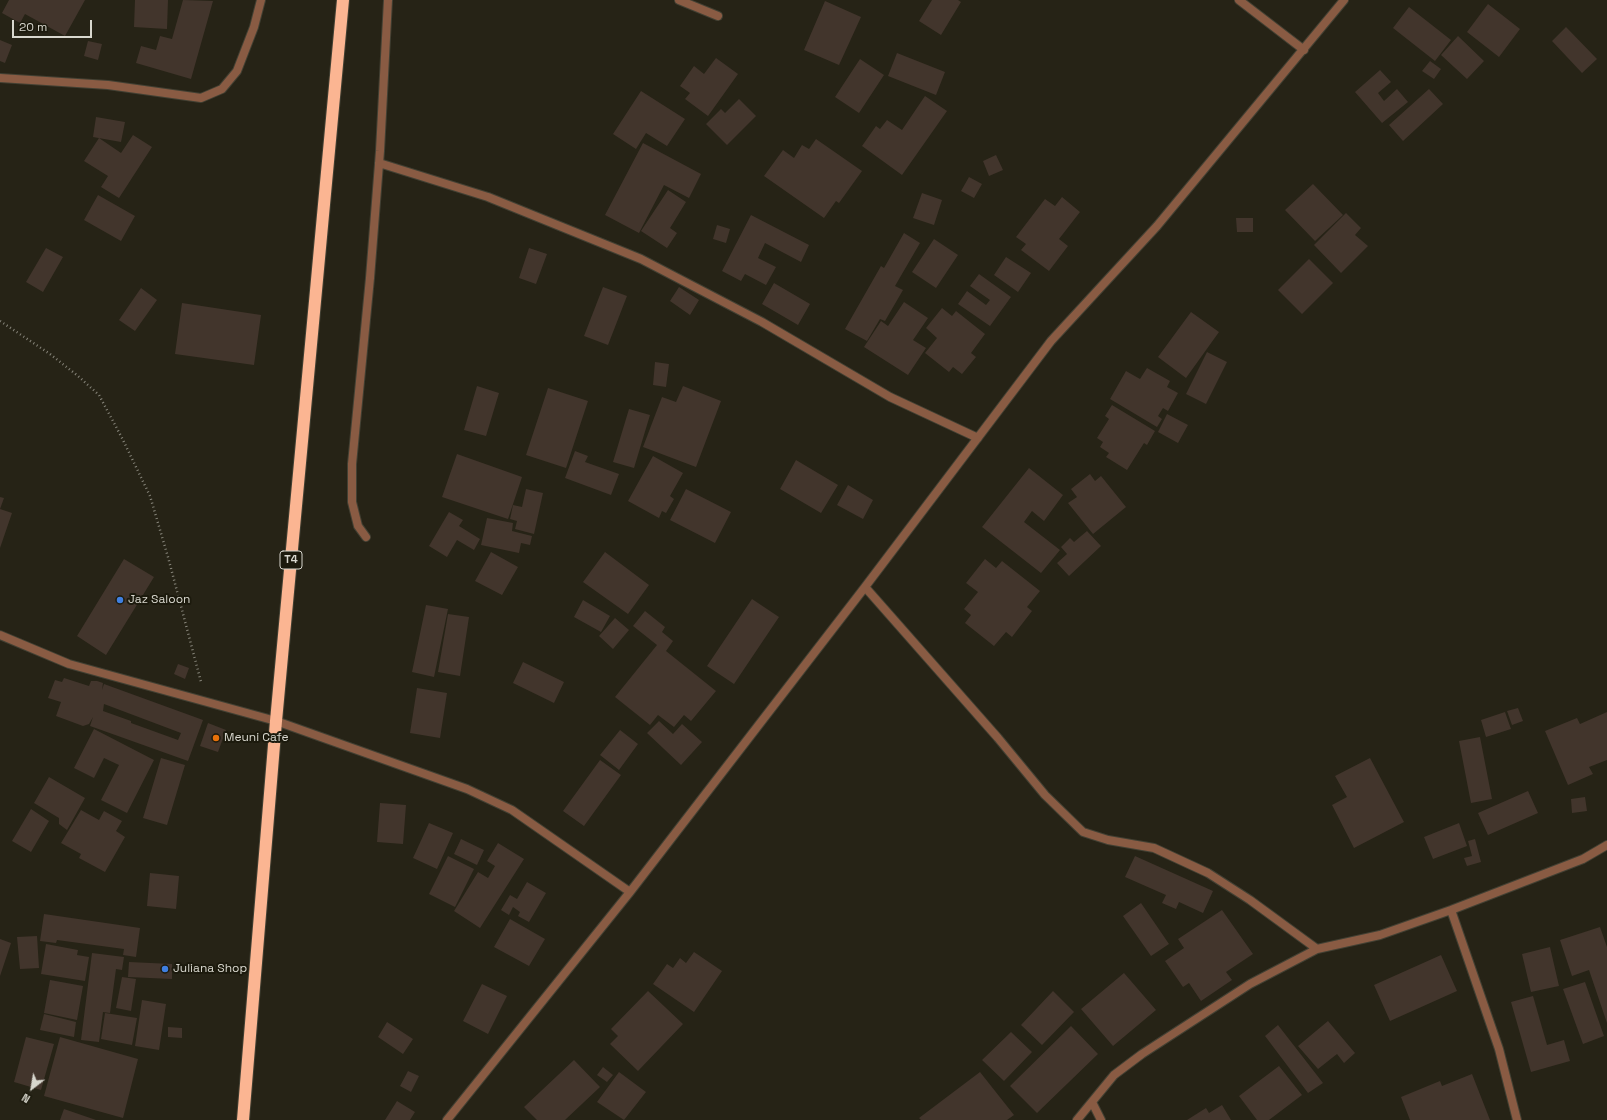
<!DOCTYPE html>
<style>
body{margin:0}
#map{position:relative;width:1607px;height:1120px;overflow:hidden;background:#262316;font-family:"Space Grotesk",sans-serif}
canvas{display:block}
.north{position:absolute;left:12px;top:1068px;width:40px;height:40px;-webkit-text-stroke:3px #1c1a0d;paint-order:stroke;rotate:211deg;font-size:11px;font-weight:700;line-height:16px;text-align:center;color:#d8d7ce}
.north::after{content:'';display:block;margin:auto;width:14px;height:18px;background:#d8d7ce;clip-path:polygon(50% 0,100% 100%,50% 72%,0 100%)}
.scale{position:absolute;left:12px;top:20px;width:80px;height:18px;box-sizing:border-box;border:2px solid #d8d7ce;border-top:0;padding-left:5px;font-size:12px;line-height:14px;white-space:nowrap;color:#d8d7ce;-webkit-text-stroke:3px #1c1a0d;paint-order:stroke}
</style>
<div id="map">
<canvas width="1607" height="1120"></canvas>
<div class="north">N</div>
<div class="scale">20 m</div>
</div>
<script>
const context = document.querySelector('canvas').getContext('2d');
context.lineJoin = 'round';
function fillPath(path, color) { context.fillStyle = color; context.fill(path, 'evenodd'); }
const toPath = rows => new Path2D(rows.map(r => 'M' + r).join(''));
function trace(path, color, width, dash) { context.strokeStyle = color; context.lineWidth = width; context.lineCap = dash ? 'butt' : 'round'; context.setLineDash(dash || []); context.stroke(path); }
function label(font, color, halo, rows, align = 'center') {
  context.font = font + ' "Space Grotesk",sans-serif'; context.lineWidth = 4; context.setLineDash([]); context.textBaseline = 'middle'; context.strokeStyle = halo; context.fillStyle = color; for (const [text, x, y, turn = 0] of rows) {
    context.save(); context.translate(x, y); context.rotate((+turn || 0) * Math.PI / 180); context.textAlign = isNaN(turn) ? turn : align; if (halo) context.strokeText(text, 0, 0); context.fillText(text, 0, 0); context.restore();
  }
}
fillPath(toPath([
 [9,0,85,0,65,36,25,14,20,23,2,13],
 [135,0,168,0,167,29,134,27],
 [183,0,213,1,191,79,136,63,141,46,156,50,160,36,172,39],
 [932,0,958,0,961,2,941,35,919,21],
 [825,1,861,17,839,65,804,50],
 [1488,4,1520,29,1499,57,1467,32],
 [1409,7,1451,40,1435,61,1393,28],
 [1566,27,1597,59,1582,73,1552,41],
 [1458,36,1484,61,1467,79,1441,55],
 [0,40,12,45,5,63,0,61],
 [88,41,102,44,98,60,84,56],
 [897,53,945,72,936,95,888,76],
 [716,58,738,74,708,116,685,99,690,93,680,86,694,66,704,74],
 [860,59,884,75,859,113,835,97],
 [1430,61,1441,69,1434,79,1422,71],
 [1380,70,1391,82,1378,93,1384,101,1397,89,1408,102,1382,123,1355,92],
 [1429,89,1443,104,1403,141,1389,125],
 [641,91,685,119,667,146,646,133,636,149,613,134],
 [925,96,947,111,902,175,862,146,876,126,880,129,887,120,902,130],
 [739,99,756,116,727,145,706,124,721,109,725,113],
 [96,117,125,122,121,142,93,137],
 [133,135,152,147,119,198,101,187,108,176,84,161,99,138,121,153],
 [816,139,862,171,839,203,836,201,824,218,764,176,783,150,794,158,802,145,809,149],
 [643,143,701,174,689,198,664,185,639,233,605,215],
 [996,155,1003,170,989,176,983,161],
 [969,177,982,184,974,198,961,191],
 [1313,184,1343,215,1315,241,1285,210],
 [668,190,686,202,670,228,677,233,667,248,641,231],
 [922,193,942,200,934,225,913,218],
 [98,195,135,216,121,241,84,220],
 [1062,197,1080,212,1059,239,1068,246,1049,271,1021,250,1026,244,1016,237,1045,199,1055,206],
 [1346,213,1361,228,1355,235,1368,246,1341,273,1314,245],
 [751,215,809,245,801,262,765,243,758,258,776,267,766,285,745,274,741,281,722,271],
 [1236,218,1253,218,1253,232,1237,232],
 [717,225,730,229,726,243,713,239],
 [904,233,920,243,895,286,903,290,885,321,880,319,867,341,845,329,881,266,884,268],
 [934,239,958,255,936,288,912,272],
 [46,248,63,257,43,292,26,282],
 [529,248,547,254,536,284,519,278],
 [1006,257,1031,273,1018,292,994,275],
 [1309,259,1333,283,1302,314,1278,290],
 [979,274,1011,297,990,326,958,304,967,291,986,305,990,300,970,286],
 [774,283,810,304,798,325,762,304],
 [603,287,627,296,608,345,584,336],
 [679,287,699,300,690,315,670,301],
 [141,288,157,300,135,331,119,320],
 [904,302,928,318,913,340,926,348,908,375,864,347,881,321,888,326],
 [182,303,261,315,254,365,175,354],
 [942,308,952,316,956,311,985,334,971,353,976,357,962,374,953,367,949,372,925,353,937,338,926,328],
 [1191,312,1219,332,1186,378,1158,357],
 [1207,352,1227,362,1206,404,1186,394],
 [655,362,669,364,666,387,653,385],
 [1147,368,1170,381,1167,387,1178,393,1168,411,1163,408,1158,416,1162,419,1157,427,1110,399,1126,371,1140,379],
 [477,386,499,393,486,436,464,430],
 [683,386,721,401,696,467,643,447,662,397,676,402],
 [548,388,588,401,566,468,526,455],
 [1112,405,1155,431,1147,445,1144,443,1127,470,1106,457,1109,453,1100,447,1103,442,1097,438,1109,419,1105,416],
 [629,409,650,415,634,468,613,462],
 [1167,414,1188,425,1178,443,1158,432],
 [575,451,588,456,585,462,619,474,611,495,565,478],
 [457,454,522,477,508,519,442,497],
 [653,456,683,473,670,496,674,499,666,513,662,511,659,518,628,501],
 [796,460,838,485,821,513,780,489],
 [1029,468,1063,495,1044,521,1032,511,1024,522,1060,550,1041,573,982,527],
 [1090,474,1095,481,1101,476,1126,507,1093,534,1068,503,1077,497,1071,489],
 [848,485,873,500,863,519,837,505],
 [526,489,543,493,534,534,515,529,517,521,510,519,513,505,522,507],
 [686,489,731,512,715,543,670,520],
 [0,497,4,498,0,509,12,513,0,548],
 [449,512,463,520,459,526,480,539,474,550,457,540,447,557,429,546],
 [487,518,513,523,512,531,532,536,530,545,521,543,519,553,481,545],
 [1087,531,1101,546,1069,576,1057,563,1067,554,1061,547,1070,538,1074,542],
 [491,552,518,567,502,595,475,581],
 [605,552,649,585,628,614,583,582],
 [124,559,154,577,106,655,77,636],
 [985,559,996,568,1002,561,1040,591,1027,607,1032,611,1012,637,1006,632,994,646,965,623,971,615,964,609,978,592,966,583],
 [752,599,779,617,734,684,707,666],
 [583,600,610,616,601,632,574,617],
 [426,605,448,609,434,677,412,672],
 [645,611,665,627,662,632,673,641,666,651,716,691,691,721,684,715,674,727,658,715,650,725,615,697,657,645,633,626],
 [448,614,469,617,460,676,438,672],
 [615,618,629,630,613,649,599,636],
 [523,662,564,682,554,703,513,683],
 [178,664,189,668,185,679,174,674],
 [64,678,89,686,91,681,97,681,103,683,102,690,104,684,203,720,188,761,90,726,93,717,89,724,83,726,56,716,61,702,48,698,55,680,62,682],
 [104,704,181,733,178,740,131,723,131,721,103,711],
 [417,688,447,693,440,738,410,733],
 [1518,708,1523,721,1512,725,1507,711],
 [1505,712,1511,729,1486,737,1481,720],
 [1607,712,1607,760,1589,767,1593,774,1568,785,1545,731,1577,718,1580,724],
 [659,721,673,734,682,724,702,742,681,765,647,733],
 [208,723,226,730,218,752,200,746],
 [94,729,154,760,127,813,101,800,119,765,104,758,94,778,74,768],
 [620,730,638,744,619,770,600,755],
 [1480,737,1492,799,1471,803,1459,741],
 [161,758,185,765,167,825,143,818],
 [1370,758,1404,822,1354,848,1332,805,1347,797,1335,776],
 [600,760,621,775,584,826,563,811],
 [49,777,85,798,67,830,59,824,59,818,34,803],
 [1528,791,1538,813,1488,835,1478,813],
 [1585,797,1587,811,1572,813,1571,799],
 [380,803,406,805,403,844,377,842],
 [31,809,49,821,31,852,12,841],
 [81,810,99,820,104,811,122,821,116,831,125,837,105,872,79,858,81,854,61,843],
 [429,823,453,833,437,869,413,858],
 [1459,823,1467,846,1433,859,1424,837],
 [461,839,484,850,477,865,454,854],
 [1475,839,1481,862,1467,866,1464,858,1472,856,1468,841],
 [498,843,524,859,480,928,454,911,478,872,488,878,495,866,487,861],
 [448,856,474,869,455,907,429,894],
 [1135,856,1213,891,1203,913,1179,902,1176,909,1162,903,1166,895,1125,877],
 [150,873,179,876,176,909,147,906],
 [527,882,546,893,529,922,518,916,520,912,513,907,509,915,501,910,510,895,517,899],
 [1141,903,1169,944,1151,956,1123,916],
 [1222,910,1253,954,1226,972,1232,980,1201,1001,1189,983,1183,987,1165,961,1184,948,1178,939],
 [44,914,140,928,136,957,123,955,124,949,57,940,56,943,40,941],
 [510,919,545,939,529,966,494,947],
 [1600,927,1607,947,1607,1023,1589,970,1572,976,1560,940],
 [37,936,39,968,20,969,17,937],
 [0,939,11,943,0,976],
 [46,944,78,950,77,955,89,957,85,981,41,974],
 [1550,947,1559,986,1531,992,1522,954],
 [694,952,722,971,694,1012,653,984,667,964,673,968,680,958,686,963],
 [92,953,124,957,122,970,116,969,110,1013,103,1012,99,1042,81,1040],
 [1441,955,1457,991,1390,1021,1374,985],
 [129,962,172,964,172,979,128,977],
 [1124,973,1156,1010,1113,1046,1081,1009],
 [122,977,136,979,131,1011,116,1008],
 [50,980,83,986,77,1020,44,1013],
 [1585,982,1604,1036,1583,1044,1563,989],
 [482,984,507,996,488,1034,463,1021],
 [648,991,683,1024,638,1071,610,1044,618,1036,611,1029],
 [1053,991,1074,1012,1042,1045,1021,1025],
 [1533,996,1547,1045,1564,1040,1570,1061,1531,1072,1511,1002],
 [142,1000,166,1004,159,1050,135,1046],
 [105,1013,137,1018,132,1045,101,1039],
 [44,1014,76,1022,74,1037,40,1030],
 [1328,1021,1355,1053,1344,1063,1337,1054,1318,1069,1298,1046],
 [387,1022,413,1039,403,1054,378,1037],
 [1278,1025,1323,1083,1308,1093,1265,1036],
 [1071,1026,1098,1054,1037,1113,1010,1086],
 [168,1027,182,1028,182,1038,168,1037],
 [1011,1032,1032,1052,1004,1081,982,1060],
 [26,1037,54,1044,41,1090,14,1082],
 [60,1037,138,1059,123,1118,44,1096],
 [574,1060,600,1087,565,1120,537,1120,524,1107],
 [1279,1066,1302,1095,1269,1120,1257,1120,1239,1096],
 [603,1067,613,1075,607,1082,597,1075],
 [408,1071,419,1076,411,1092,400,1086],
 [619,1072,646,1092,624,1120,597,1102],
 [980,1072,1014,1115,1007,1120,921,1120,919,1118],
 [1472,1074,1490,1120,1410,1120,1401,1097,1440,1081,1442,1086],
 [397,1101,415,1112,410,1120,385,1120],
 [1222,1105,1231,1120,1187,1120,1206,1108,1209,1113],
 [64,1109,96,1120,60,1120]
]), '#42352c');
const street = toPath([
 [679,0,718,16],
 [1239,0,1304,50],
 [0,78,108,85,201,98,222,89,237,71,254,27,261,0],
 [379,163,488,197,641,259,762,322,890,397,978,438],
 [366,537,358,526,352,502,352,464,370,278,380,151,388,0],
 [865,587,998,738,1045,795,1083,832,1108,840,1154,848,1208,873,1250,900,1317,949,1380,935,1451,910,1583,859,1607,845],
 [0,635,69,664,276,721,467,789,512,810,630,892],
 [1451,910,1499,1049,1517,1120],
 [1092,1102,1101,1120],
 [447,1120,630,892,865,587,1051,341,1157,226,1344,0],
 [1077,1120,1114,1075,1142,1054,1250,984,1317,949]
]);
const highway = toPath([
 [243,1120,276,721,343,0]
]);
trace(street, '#424033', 10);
trace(highway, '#424033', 14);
trace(toPath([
 [0,321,50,354,78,376,99,395,122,438,150,496,168,557,201,682]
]), '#87857a', 2.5, [1, 3]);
trace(street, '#895b43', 8);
trace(highway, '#fbb592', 12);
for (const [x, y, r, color] of [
 [120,600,4,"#3f7fe0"],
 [216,738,4,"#e8710a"],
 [165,969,4,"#3f7fe0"]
]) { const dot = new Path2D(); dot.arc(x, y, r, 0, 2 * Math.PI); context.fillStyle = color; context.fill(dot); trace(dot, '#1c1a0d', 1.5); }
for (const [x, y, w] of [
 [291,560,22]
]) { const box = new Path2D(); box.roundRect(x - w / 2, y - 9, w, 18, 3); context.fillStyle = '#1c1a0d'; context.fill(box); trace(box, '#d8d7ce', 1); }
label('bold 11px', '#d8d7ce', null, [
 ["T4",291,560]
]);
label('12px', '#d8d7ce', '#1c1a0d', [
 ["Jaz Saloon",128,600],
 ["Meuni Cafe",224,738],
 ["Juliana Shop",173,969]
], 'left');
</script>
